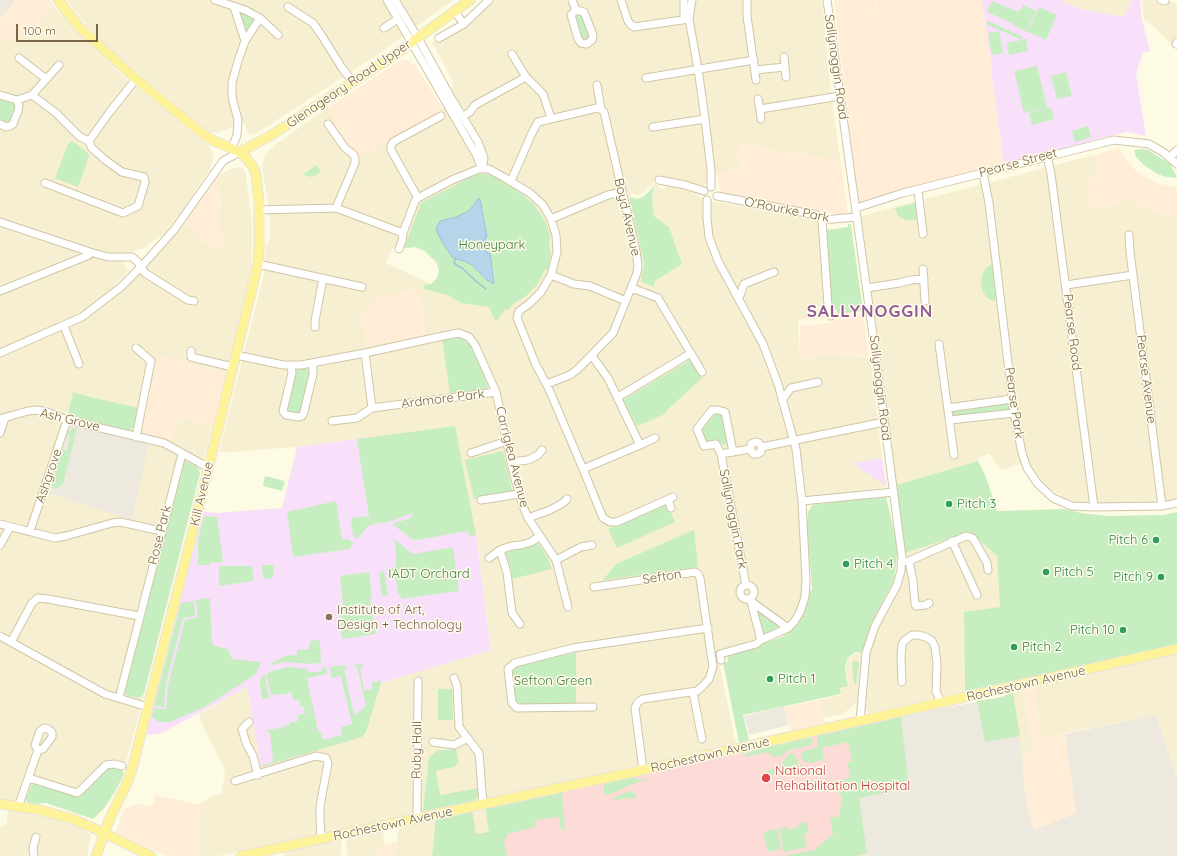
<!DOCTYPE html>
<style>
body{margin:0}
#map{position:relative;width:1177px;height:856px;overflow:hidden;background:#fefbe4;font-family:Quicksand,sans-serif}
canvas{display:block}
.scale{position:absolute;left:16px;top:24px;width:82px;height:18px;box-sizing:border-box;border:2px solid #7a6646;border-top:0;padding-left:5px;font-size:12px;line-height:14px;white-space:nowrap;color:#7a6646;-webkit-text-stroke:3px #fffcec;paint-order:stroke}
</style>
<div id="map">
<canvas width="1177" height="856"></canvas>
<div class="scale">100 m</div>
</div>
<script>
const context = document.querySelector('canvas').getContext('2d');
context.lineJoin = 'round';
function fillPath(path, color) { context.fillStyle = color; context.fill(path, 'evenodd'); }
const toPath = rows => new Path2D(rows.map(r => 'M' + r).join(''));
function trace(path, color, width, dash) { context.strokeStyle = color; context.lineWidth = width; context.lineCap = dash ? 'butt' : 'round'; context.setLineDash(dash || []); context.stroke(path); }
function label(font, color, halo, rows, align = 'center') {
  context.font = font + ' Quicksand,sans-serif'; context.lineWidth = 3; context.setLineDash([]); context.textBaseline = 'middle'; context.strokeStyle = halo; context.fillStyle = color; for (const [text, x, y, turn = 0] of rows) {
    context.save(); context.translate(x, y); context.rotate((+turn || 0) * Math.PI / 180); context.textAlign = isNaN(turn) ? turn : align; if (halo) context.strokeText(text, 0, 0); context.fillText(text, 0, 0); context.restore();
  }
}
fillPath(toPath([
 [66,0,453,0,377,55,257,133,250,134,248,133,244,123,217,133,209,132,109,48,87,26],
 [486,0,822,0,829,77,840,158,827,159,739,144,739,170,709,175,708,181,702,186,659,175,657,179,655,180,658,187,662,189,665,189,668,184,693,190,703,200,814,218,818,221,824,269,826,318,798,320,800,360,832,353,837,355,870,357,882,458,853,463,887,487,843,494,798,497,804,588,793,621,756,643,717,653,736,744,419,813,218,856,198,856,199,804,212,796,221,794,225,773,224,767,204,729,199,714,247,687,262,767,366,732,381,683,491,650,476,535,455,426,297,447,229,452,219,452,265,270,265,246,270,240,270,218,262,166,264,156,275,145,326,109,342,130,357,158,451,104,453,81,432,43,444,32],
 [655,181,652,196,654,216,669,227,682,264,655,281,652,287,641,282,644,265,643,259,630,197,631,193,638,195,642,194],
 [393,247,403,251,404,248,416,247,425,251,437,263,439,271,437,278,431,284,386,263],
 [1059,0,1132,0,1124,18,1080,9],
 [1142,0,1167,0,1177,4,1177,50,1150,23,1144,19],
 [55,8,95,50,124,77,210,147,214,156,210,168,188,203,166,232,144,248,126,254,120,261,129,270,112,289,87,308,75,315,0,348,0,38,12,43,22,32,28,37],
 [1094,155,1101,171,1128,198,1151,211,1177,215,1177,499,1150,503,1102,504,1076,502,1066,499,1050,489,1034,474,1028,461,1002,470,989,454,977,458,978,461,896,485,861,216],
 [243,167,246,175,252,223,252,261,248,286,226,373,158,356,143,426,164,438,171,440,180,418,183,417,212,427,139,715,126,761,122,769,123,774,105,808,93,819,58,806,44,802,29,804,0,799,0,357,69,327,98,310,139,275,184,224,202,236,199,240,213,249,221,248,222,245,218,209,220,208,217,176,231,169],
 [970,532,997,556,1000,605,999,608,964,612,965,691,868,713,865,709,867,700,866,698,866,682,870,654,875,635,880,623,890,608,903,579,905,569,905,553],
 [1177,650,1177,777,1156,715,1041,738,1033,687,1094,673,1154,655],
 [855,653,862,654,857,702,843,714,823,718,819,700,841,695,841,688,849,685,846,668,847,660],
 [1024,689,1031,738,1034,738,1035,753,1022,755,1013,693],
 [485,807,490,832,476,835,472,810],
 [8,811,45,816,76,826,85,830,91,836,87,856,0,856,0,827,7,824],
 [436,818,432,856,395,856,399,826],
 [383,830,384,844,378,845,378,856,347,856,346,842,349,836],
 [339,839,342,844,340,856,284,856,284,849]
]), '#f7efd1');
fillPath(toPath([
 [16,0,50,0,55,8,28,38,22,32,12,43,0,38,0,19],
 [834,0,875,0,877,19,876,0,982,0,991,61,992,76,1004,164,1000,167,858,202],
 [401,60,407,60,415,65,443,109,357,159,342,130,326,109],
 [738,144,827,159,840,158,848,213,840,215,724,195,720,191,717,173,739,170],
 [1118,148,1135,170,1142,175,1156,183,1177,188,1177,215,1151,211,1128,198,1124,204,1091,208,1087,181,1101,171,1094,155],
 [217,176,222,245,221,248,213,249,199,240,202,236,184,224],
 [419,290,428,334,366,347,362,325,360,325,359,320,368,306,377,298,387,295,404,291],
 [863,314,869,356,837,355,832,353,800,360,800,325,810,325,832,322,839,316],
 [158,355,226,373,212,427,183,417,180,418,171,441,149,434,144,430,143,426],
 [1033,687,1041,737,1065,734,1076,813,1034,830,1026,802,1022,755,1035,752,1034,738,1031,738,1024,689],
 [819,700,825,724,791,731,785,707],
 [156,795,197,804,199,804,198,856,167,856,116,832,124,809,138,804,152,806],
 [397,842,395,856,378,856,378,845]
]), '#ffedd7');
fillPath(toPath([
 [0,0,16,0,0,19],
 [70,425,149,441,132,520,48,493],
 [1013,693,1022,755,1026,802,1034,830,1076,813,1065,734,1156,715,1177,777,1177,856,856,856,867,853,859,797,909,788,901,716,998,698],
 [784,706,789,725,749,735,744,716]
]), '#eee9de');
fillPath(toPath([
 [982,0,1059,0,1080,9,1124,17,1132,0,1140,0,1142,19,1150,51,1143,53,1136,73,1146,136,1127,132,1113,135,1004,164,992,76,991,61],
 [455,426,476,535,491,650,381,683,366,732,362,737,261,767,247,687,162,733,149,735,141,733,198,511,216,513,282,508,297,447],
 [882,458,887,487,852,463]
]), '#f8e0fb');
fillPath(toPath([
 [901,716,909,788,859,798,867,853,856,856,432,856,472,810,476,834,489,832,562,791]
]), '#fddbd6');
fillPath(toPath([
 [992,1,1019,12,1023,5,1036,11,1027,32,1013,25,1014,24,987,12],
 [1039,7,1057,15,1046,40,1028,32],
 [240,12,242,12,253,18,252,24,247,31,244,31,238,14],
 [577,14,581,14,583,16,589,36,586,41,582,41,574,16],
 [988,21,1023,37,1022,40,986,24],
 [999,31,1003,53,992,55,988,33],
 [1026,39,1028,51,1009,55,1007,43],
 [1037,66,1047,108,1024,113,1014,71],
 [1066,72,1072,96,1057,99,1051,76],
 [0,99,14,102,17,105,12,121,8,124,2,123,0,120],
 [1051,107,1054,119,1032,125,1029,113],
 [1088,126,1091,137,1075,142,1072,131],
 [72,141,88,153,89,156,78,187,55,178,68,144],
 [1140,149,1148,150,1170,164,1177,177,1175,178,1168,177,1163,176,1156,173,1144,165,1136,157,1134,150],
 [316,165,321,172,312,177,303,175],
 [480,174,490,175,515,188,518,192,525,196,527,199,533,203,542,216,547,225,550,236,549,247,551,253,548,269,544,271,537,285,526,296,513,304,509,309,505,310,496,322,489,307,461,303,448,295,424,289,424,285,431,284,437,278,439,271,437,263,425,251,416,247,404,248,421,203,474,175],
 [654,185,652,196,654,216,669,227,682,264,655,281,654,287,641,282,644,265,643,259,630,200,630,197,638,199,644,196,650,191],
 [916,203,919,220,906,220,898,216,895,208],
 [848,224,851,224,852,232,863,311,837,314,836,310,831,306,825,229,827,228,827,230,848,227],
 [992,264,996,301,990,300,985,295,982,290,981,282,982,275,986,268],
 [462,337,470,345,486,378,488,387,484,391,450,394,442,339],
 [690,360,702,378,667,410,665,414,637,426,631,415,628,412,623,400],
 [298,369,307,369,310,373,301,412,298,413,289,412,286,408,295,371],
 [73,392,90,397,139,408,136,425,130,430,125,430,76,419,69,416,68,414],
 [1006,402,1010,405,1008,412,955,417,952,413,954,410],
 [713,413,719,413,723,415,728,444,723,445,719,441,709,443,704,441,700,428],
 [455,426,476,535,469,536,468,531,417,540,412,539,392,524,411,518,413,513,389,522,373,524,367,527,357,539,353,536,351,519,353,518,369,516,357,439],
 [73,428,77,429,63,484,56,489,55,489,53,488,51,484,61,453,63,450,67,450,70,437,67,436,68,432],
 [503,451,513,493,474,499,465,460],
 [185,461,197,467,200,473,144,693,139,698,128,696,123,691,183,463],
 [978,461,986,477,997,511,1065,509,1081,513,1109,516,1164,515,1177,512,1177,644,1090,665,965,691,964,612,1000,607,997,556,970,532,905,553,896,485],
 [265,476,285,481,282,491,263,486],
 [886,497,898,548,894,580,876,614,862,653,855,652,847,659,845,668,848,686,840,688,841,694,743,715,749,740,739,743,723,662,728,662,727,655,782,637,796,625,812,588,807,525,808,512,812,505,855,499],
 [336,501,342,540,348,539,354,543,349,549,293,557,287,512],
 [666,503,675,522,617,548,608,529],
 [204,516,217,517,223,562,210,563,210,565,198,565,198,541],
 [694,530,698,567,603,580,616,564],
 [394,539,413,554,453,547,459,591,401,599,400,594,398,594,395,572,387,572,387,569,396,567,395,558,397,557],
 [538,543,548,558,552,569,512,579,511,570,505,551,512,548,521,548,532,546],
 [261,565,273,565,274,574,272,577,269,579,264,579],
 [219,566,252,566,254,578,252,581,219,586],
 [384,571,388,595,382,596,379,572],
 [369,572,372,597,370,598,376,634,342,639,340,615,344,614,340,576],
 [210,598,212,643,215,646,228,649,232,659,261,662,256,674,205,707,170,722,159,722,152,717,154,708,166,709,168,685,185,620,198,617,196,600],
 [194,601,195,616,183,618,166,683,164,707,154,706,181,603],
 [755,607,778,626,776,630,767,635,764,634],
 [311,639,320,641,321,663,310,664,285,662,272,665,270,664,285,656,297,655,297,650,309,649,309,643,311,643],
 [576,652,576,704,520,704,515,702,511,675,514,669,520,665],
 [855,661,859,662,856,684,854,684,852,664,852,662],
 [361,663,363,667,360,668,364,690,372,689,372,683,380,680,381,683,366,732,362,737,261,767,261,766,273,762,270,732,267,732,267,730,285,727,285,725,290,725,290,722,297,722,298,715,305,714,304,707,301,707,299,700,293,700,292,694,289,692,286,694,271,695,266,674,275,670,289,667,307,669,308,672,321,672,322,668,326,668,327,674,307,678,318,731,320,731,323,740,342,735,341,727,352,724,341,676,332,678,330,667,345,665,347,668,344,669,354,715,366,706,357,667,354,667,355,664],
 [265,675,269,698,262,699,260,684,261,677],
 [438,689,452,689,453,720,438,720],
 [1013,693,1020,736,985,742,977,701,998,698],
 [901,716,909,788,859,798,867,853,856,856,784,856,814,850,833,834,830,818,839,816,842,798,835,784,830,785,828,782,849,778,850,775,847,762,852,761,848,742,822,748,824,759,828,759,810,763,805,762,802,759,801,752,815,748,817,747,817,735,877,721,878,722],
 [810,736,812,740,748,754,747,753,742,754,742,750],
 [812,740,813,743,811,745,787,751,783,755,773,757,768,752,745,757,744,755],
 [456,747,458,760,459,760,456,766,447,769,447,768,436,771,440,795,478,788,478,797,473,801,423,811,429,757,438,750,451,750],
 [793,753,795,754,798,763,803,767,766,776,765,773,766,771,779,768,788,755],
 [115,766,122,770,124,774,116,790,105,807,93,819,46,803,30,804,27,802,26,798,32,785,39,783,77,794,106,769],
 [631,776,635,779,648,780,635,783,608,795,604,793,604,786,606,782],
 [562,791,565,830,561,830,559,817,535,820,535,827,508,834,504,841,507,856,432,856,436,818,472,810,476,834,489,832,485,807],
 [629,791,636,794,636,799,632,798,613,800,613,798],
 [807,822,809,832,804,835,807,847,784,852,779,829,788,827,789,830,799,827,798,824],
 [777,829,781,849,768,852,763,832]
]), '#c7eec0');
const water = toPath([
 [478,199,480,199,487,237,485,237,487,253,490,253,494,284,487,280,472,265,464,261,453,258,442,242,436,229,440,221,456,217,469,211,478,199]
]);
fillPath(water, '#b6d5ea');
trace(water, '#9bc2dd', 1);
trace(toPath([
 [456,258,454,262,456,265,462,268,477,282,486,289]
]), '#9bc2dd', 1.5);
const minor = toPath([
 [215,0,245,10,260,18,278,35],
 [387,0,477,156,482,169],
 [395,0,418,38,450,96,478,142,484,158,482,169],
 [572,0,576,10],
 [621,0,628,21,631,25,634,27,689,19],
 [684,0,684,19],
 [692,0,689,19,698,69,705,119,711,170,711,187],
 [747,0,747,16,756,80],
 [827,0,875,350,902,557,901,571,897,585,875,626,866,653,860,721],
 [1161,0,1165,1],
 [234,7,245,41],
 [288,7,313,23,322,36,342,68,353,82],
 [576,10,584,12,593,35,592,40,587,44,581,43,578,39,571,15,576,10],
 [455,12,464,24],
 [384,28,398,19],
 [439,38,464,24,489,0],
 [1176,44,1177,42],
 [512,54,526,77,543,94,551,118],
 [784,57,785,67],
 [19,58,46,79],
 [755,70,785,67,786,77],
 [646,78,754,60],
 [597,85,601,109],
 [0,95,17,100,32,95,59,65],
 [32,95,56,113,80,137,89,141,91,147,104,159,122,172,144,177,145,182,138,206,123,213,45,183],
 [758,99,760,109],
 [463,116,470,112,475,105,526,77],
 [761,119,760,109,840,96],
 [0,124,6,127,10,126,13,124,18,111,19,106,17,100],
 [328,124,345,148,353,154,355,158,355,163,336,208],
 [653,127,705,119],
 [89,141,109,113,136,79],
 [232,148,237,135,238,120,232,97,232,83,238,61,245,41,260,18],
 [1047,156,1051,174,1094,507],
 [1170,157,1177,150],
 [983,173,989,203,1014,413,1022,453,1027,468,1038,484,1053,498,1072,506,1094,507,1162,506,1177,503],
 [659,180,685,185,704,191],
 [511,181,532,133,538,122,597,108,601,109,604,112,636,251,638,266,637,273,613,333,578,369,570,375,547,384],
 [918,190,923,234],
 [717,196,817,215,822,220,857,217],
 [418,198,391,150,391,146,393,142,441,116],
 [707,200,707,218,709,237,718,261,763,344,778,384,796,449,802,501,806,580,805,597,800,612,794,622,788,628,761,640,750,598],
 [856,208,903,193,1114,140,1149,144,1163,152,1177,164],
 [259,210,336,208,403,233],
 [551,219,608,195,622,192],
 [822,220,828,306,831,316],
 [0,222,90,252,108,257,132,257,138,262,145,273,188,300,194,301],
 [1129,235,1130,252,1162,506],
 [399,249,402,241,403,233,415,201,418,198,452,180,479,169,489,169,505,178,530,193,543,205,551,219,556,235,557,252,551,275,541,292,529,304,519,311,517,318,536,365,548,387,583,469,640,445,608,378,592,356],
 [258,264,362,287],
 [923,269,925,301],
 [551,275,574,284,590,286,626,301],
 [1066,285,1133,275],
 [632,288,658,298,702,372],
 [867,288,899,283,911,280,924,279],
 [0,291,89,255,90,252],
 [739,298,744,284,774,272],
 [64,326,79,364],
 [315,327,315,321,323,278],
 [939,344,954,455],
 [136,348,151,361,136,437],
 [191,351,191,357,233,367],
 [0,353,82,317,121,287,141,267,174,230,223,161,240,152],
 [365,353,372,408,496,392],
 [236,355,283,365,301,365,365,353,443,336,459,333,469,337,475,345,496,392,514,475,523,506,528,518,556,560,568,607],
 [291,366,292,373,283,411,286,415,299,417,302,416,304,412,313,374,313,363],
 [618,397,691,353],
 [782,400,791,388,818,382],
 [948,408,1012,399],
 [0,419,28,411,37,410,47,412,67,420,164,443,200,463,208,467],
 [950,420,1014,413],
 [332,421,357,418,372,408],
 [0,433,5,418],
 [640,445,655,438],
 [762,447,884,422],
 [750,449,753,454,757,454,761,452,762,447],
 [750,449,751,444,755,442,759,443,762,447],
 [471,453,507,441],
 [721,454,716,444,704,446,697,429,712,410,718,410,725,412,733,452],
 [511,462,528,460,538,455,542,450],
 [583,469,603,518,610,522,617,522,673,497],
 [481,500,519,494],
 [668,500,671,508],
 [802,501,894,492],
 [528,518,550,510,563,503,567,499],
 [0,524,55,538,66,536,112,523,120,522,161,531],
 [30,531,67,420],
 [952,541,977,595],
 [0,545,10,527],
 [500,550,507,573,512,613,520,624],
 [489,558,500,550,511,546,521,545,531,542,540,536],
 [556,560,581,547,592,545],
 [909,561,913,581,915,604,916,606,926,605,929,603],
 [901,562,909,561,966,536,973,538,974,540,987,563,988,570],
 [746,585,721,454,750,449],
 '740 592a7 7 0 1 1 14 0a7 7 0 1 1-14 0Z',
 [594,587,695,572,698,574,700,578,713,667,709,679,703,686,697,691,643,699,638,702,635,708,643,770],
 [752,602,788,628],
 [0,636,105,694,148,707],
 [11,642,32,603,38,598,48,599,139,616],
 [721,660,720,654,756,644,761,640],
 [454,678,457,686,459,727,479,753,483,804],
 [902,682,901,657,902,645,904,641,912,635,918,635,926,637,932,641,935,647,937,663,936,692,942,703],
 [693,692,702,739],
 [119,698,182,454],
 [593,707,517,708,512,703,508,669,515,663,573,648,708,628],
 [249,722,242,729,246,743,253,756,258,775],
 [433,742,454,745,468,738],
 [29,778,77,793,81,790,106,765,114,764,122,766],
 [235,781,316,756,326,758,328,763,320,806,320,818,321,839],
 [18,807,38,750,43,749,52,737,52,732,48,729,44,728,40,731,35,745,38,750],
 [417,819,418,681],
 [34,856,33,848,36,837]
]);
const major = toPath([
 [58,0,79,27,136,79,203,134,212,140,240,152,247,159,253,167,256,175,259,202,259,249,258,264,192,535,132,769,128,781,110,818,96,856],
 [240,152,270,136,390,58,470,0],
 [0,804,40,810,73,819,104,833,151,856],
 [241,856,643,770,1177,649]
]);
trace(minor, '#d1c5a8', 9);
trace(major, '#e7e3de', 11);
trace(minor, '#fff', 7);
trace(major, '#fff39a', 9);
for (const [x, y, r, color] of [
 [949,504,4,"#2e9e5b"],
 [1156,540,4,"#2e9e5b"],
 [846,564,4,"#2e9e5b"],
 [1046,572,4,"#2e9e5b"],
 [1161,577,4,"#2e9e5b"],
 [329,617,4,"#8d6e63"],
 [1123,630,4,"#2e9e5b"],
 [1014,647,4,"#2e9e5b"],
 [770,679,4,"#2e9e5b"],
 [766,778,5,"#e0444e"]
]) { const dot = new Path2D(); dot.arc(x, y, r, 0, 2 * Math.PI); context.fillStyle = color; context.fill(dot); trace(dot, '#fffcec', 1.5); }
label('13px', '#7a6646', '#fffcec', [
 ["Sallynoggin Road",836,67,82],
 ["Glenageary Road Upper",349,84,-34],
 ["Pearse Street",1018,163,-15],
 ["O'Rourke Park",787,210,11],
 ["Boyd Avenue",627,217,77],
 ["Pearse Road",1072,332,83],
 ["Pearse Avenue",1146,379,83],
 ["Sallynoggin Road",880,388,83],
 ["Ardmore Park",443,399,-7],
 ["Pearse Park",1014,403,82],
 ["Ash Grove",70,420,14],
 ["Carriglea Avenue",512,457,76],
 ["Ashgrove",49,476,-71],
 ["Kill Avenue",202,494,-77],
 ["Sallynoggin Park",733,519,79],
 ["Rose Park",160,535,-76],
 ["Sefton",662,577,-9],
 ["Rochestown Avenue",1026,684,-13],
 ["Ruby Hall",417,750,-89],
 ["Rochestown Avenue",710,755,-13],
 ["Rochestown Avenue",393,824,-12]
]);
label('13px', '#40813d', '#fffcec', [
 ["Honeypark",492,245],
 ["IADT Orchard",429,574],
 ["Sefton Green",553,681]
]);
label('13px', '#27864d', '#fffcec', [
 ["Pitch 3",957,504],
 ["Pitch 6",1148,540,"right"],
 ["Pitch 4",854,564],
 ["Pitch 5",1054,572],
 ["Pitch 9",1153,577,"right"],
 ["Pitch 10",1115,630,"right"],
 ["Pitch 2",1022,647],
 ["Pitch 1",778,679]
], 'left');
label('13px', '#785e54', '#fffcec', [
 ["Institute of Art,",337,610],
 ["Design + Technology",337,625]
], 'left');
label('13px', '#be3a42', '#fffcec', [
 ["National",775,771],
 ["Rehabilitation Hospital",775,786]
], 'left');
context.letterSpacing = '1px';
label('bold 17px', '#925d97', '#fffcec', [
 ["SALLYNOGGIN",870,312]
]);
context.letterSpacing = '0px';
</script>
